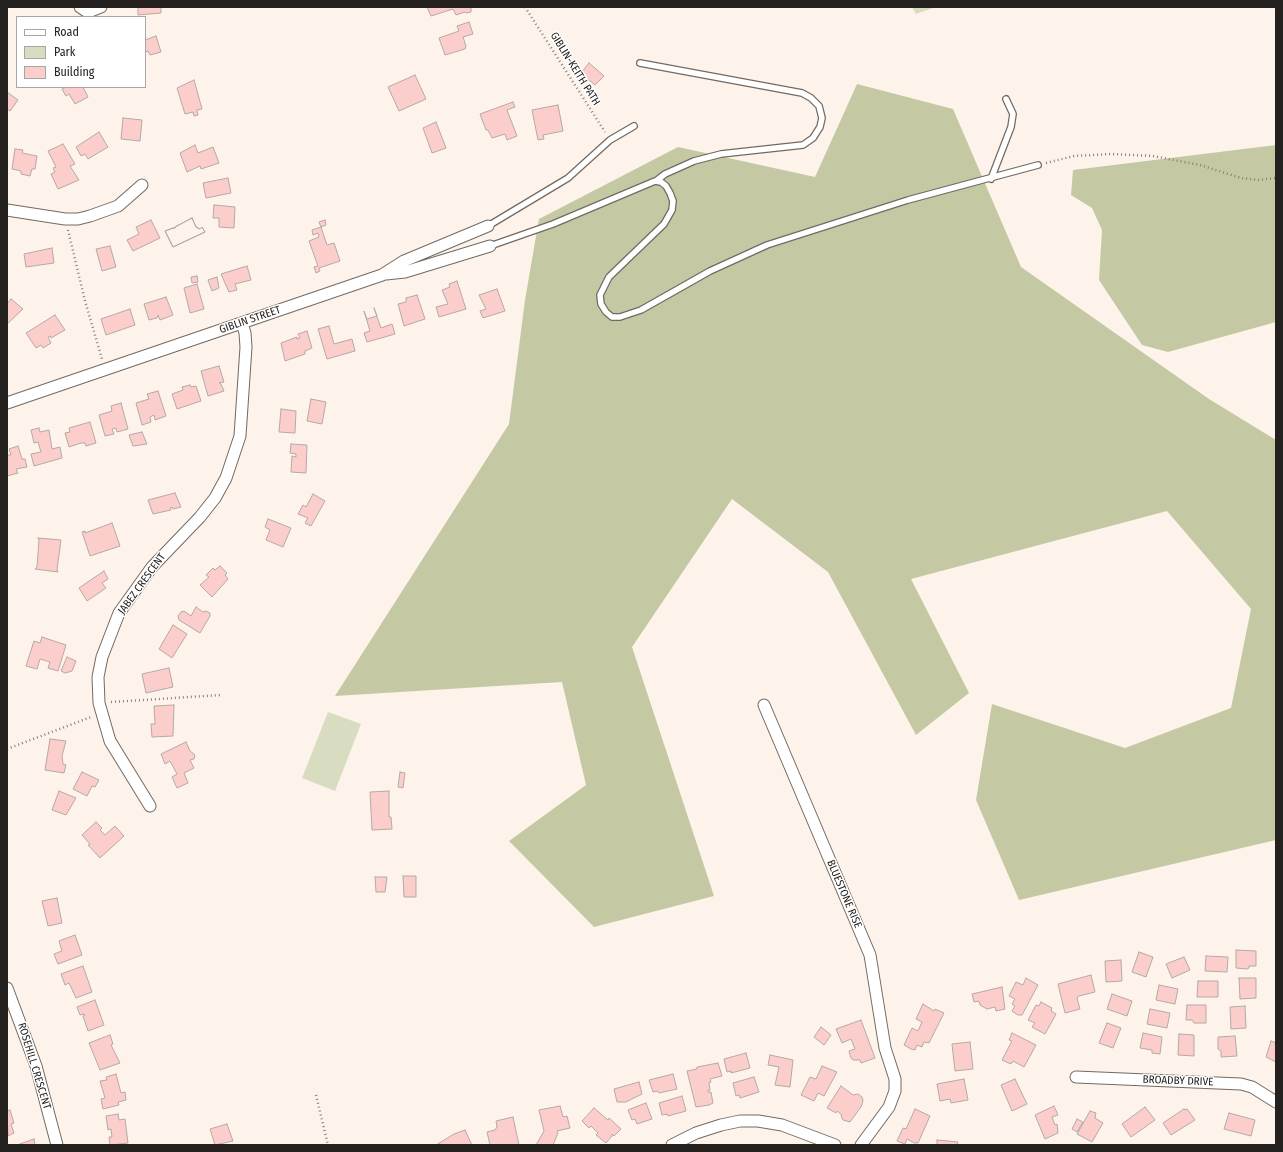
<!DOCTYPE html>
<style>
body{margin:0}
#map{position:relative;width:1283px;height:1152px;overflow:hidden;background:#fdf3eb;font-family:"Fira Sans Condensed",sans-serif}
canvas{display:block}
.frame{position:absolute;inset:0;border:8px solid #25211e;pointer-events:none}
.legend{position:absolute;left:16px;top:16px;width:130px;height:72px;box-sizing:border-box;background:#fff;border:1px solid #a8a6a5;margin:0;padding:5px 7px;list-style:none;font-size:12px;color:#25211e}
.legend li{display:flex;align-items:center;gap:8px;height:20px}
.legend b{width:20px;border:1px solid #a8a6a5}
</style>
<div id="map">
<canvas width="1283" height="1152"></canvas>
<div class="frame"></div>
<ul class="legend">
<li><b style="height:5px;background:#fff"></b>Road</li>
<li><b style="height:11px;background:#d8dcc0"></b>Park</li>
<li><b style="height:11px;background:#fbcecb"></b>Building</li>
</ul>
</div>
<script>
const context = document.querySelector('canvas').getContext('2d');
context.lineJoin = 'round';
function fillPath(path, color) { context.fillStyle = color; context.fill(path, 'evenodd'); }
const toPath = rows => new Path2D(rows.map(r => 'M' + r).join(''));
function trace(path, color, width, dash) { context.strokeStyle = color; context.lineWidth = width; context.lineCap = dash ? 'butt' : 'round'; context.setLineDash(dash || []); context.stroke(path); }
function label(font, color, halo, rows, align = 'center') {
  context.font = font + ' "Fira Sans Condensed",sans-serif'; context.lineWidth = 3; context.setLineDash([]); context.textBaseline = 'middle'; context.strokeStyle = halo; context.fillStyle = color; for (const [text, x, y, turn = 0] of rows) {
    context.save(); context.translate(x, y); context.rotate((+turn || 0) * Math.PI / 180); context.textAlign = isNaN(turn) ? turn : align; if (halo) context.strokeText(text, 0, 0); context.fillText(text, 0, 0); context.restore();
  }
}
fillPath(toPath([
 [912,7,936,7,916,14],
 [328,712,361,724,335,791,302,778]
]), '#d8dcc0');
fillPath(toPath([
 [857,84,953,109,1021,267,1209,399,1276,440,1276,840,1019,900,976,800,992,704,1125,748,1231,708,1251,609,1167,511,911,579,969,693,916,735,828,572,732,499,632,647,714,896,594,927,509,841,586,785,562,682,335,696,509,424,525,300,539,219,678,147,815,177],
 [1276,145,1276,322,1168,352,1142,345,1099,280,1102,230,1092,208,1071,195,1073,170]
]), '#c4c9a4');
const building = toPath([
 [138,7,161,7,161,13,138,15,138,7],
 [427,7,471,7,471,12,466,13,465,12,456,15,453,9,431,16,427,7],
 [469,22,473,34,463,37,466,46,465,49,445,55,439,38,459,31,457,26,469,22],
 [156,36,161,52,150,55,148,51,145,52,145,40,156,36],
 [589,63,604,76,595,85,581,73,589,63],
 [415,75,426,99,399,111,388,87,415,75],
 [194,80,202,109,197,110,198,115,194,116,193,112,185,114,177,88,194,80],
 [66,87,83,87,88,97,75,104,69,94,66,96,62,89,66,87],
 [7,92,18,100,10,111,7,109,7,92],
 [513,102,515,107,507,110,517,136,507,140,505,134,492,138,488,130,486,130,480,114,513,102],
 [558,105,563,131,543,135,544,139,538,140,532,110,558,105],
 [123,118,142,120,140,141,121,139,123,118],
 [436,122,446,148,432,153,423,128,436,122],
 [99,132,108,147,88,159,85,154,81,156,76,147,99,132],
 [63,144,75,164,70,166,79,180,58,189,51,174,55,172,53,168,56,167,48,151,63,144],
 [195,145,198,153,213,147,219,163,201,169,200,166,187,172,180,153,195,145],
 [15,149,23,150,22,153,37,156,35,169,32,169,30,176,21,174,21,171,12,169,15,149],
 [228,178,231,193,206,198,203,183,228,178],
 [214,205,235,207,234,228,219,227,219,218,213,218,214,205],
 [192,218,196,227,200,229,202,227,205,232,173,247,165,231,173,228,175,228,175,227,192,218],
 [192,218,196,227,200,229,202,227,205,232,173,247,165,231,173,228,175,228,175,227,192,218],
 [151,220,160,238,133,251,127,240,139,234,136,227,151,220],
 [325,220,326,225,321,227,319,222,325,220],
 [321,227,327,245,334,243,340,261,319,268,320,271,316,273,314,267,318,266,309,241,319,237,318,233,313,235,312,230,321,227],
 [110,246,116,267,102,271,96,249,110,246],
 [52,248,54,263,26,267,24,254,52,248],
 [247,266,251,280,235,284,237,290,229,292,221,274,247,266],
 [197,276,198,282,192,283,191,277,197,276],
 [217,277,219,288,212,291,208,280,217,277],
 [457,281,466,309,439,317,436,307,448,304,442,290,450,287,449,284,457,281],
 [197,284,204,309,190,313,184,288,197,284],
 [497,289,505,311,483,318,480,311,486,309,479,295,497,289],
 [417,295,425,319,404,326,398,304,406,302,406,298,417,295],
 [166,297,173,315,160,320,158,315,157,318,149,320,144,304,166,297],
 [11,299,23,309,7,324,7,304,11,299],
 [374,308,381,328,392,324,395,334,367,342,364,333,370,331,364,311,367,319,377,316,374,308],
 [130,309,135,325,106,335,101,319,130,309],
 [55,315,65,330,51,338,50,336,48,337,51,343,43,348,41,345,36,348,26,333,55,315],
 [329,326,334,344,352,339,355,351,327,359,318,329,329,326],
 [307,331,312,348,305,351,305,354,285,361,281,343,297,337,297,339,300,338,298,334,307,331],
 [219,366,224,382,219,383,221,384,224,391,208,396,201,371,219,366],
 [190,385,191,387,196,386,201,401,177,409,172,394,183,390,182,387,190,385],
 [158,391,166,416,155,420,154,415,150,417,151,422,142,425,136,403,149,399,147,394,158,391],
 [311,399,326,402,322,424,307,421,311,399],
 [121,403,128,429,117,432,116,428,112,429,114,434,105,436,99,415,112,411,111,406,121,403],
 [281,409,296,411,295,433,279,432,281,409],
 [90,422,96,443,86,446,85,443,81,443,69,447,65,433,70,432,69,428,90,422],
 [39,428,40,432,49,430,52,449,60,447,62,458,34,466,31,454,41,452,38,442,34,443,31,430,39,428],
 [142,432,147,444,133,446,129,435,142,432],
 [291,444,307,445,306,473,291,472,292,456,296,457,296,454,290,453,291,444],
 [18,446,22,459,25,459,27,467,16,469,18,473,7,476,7,455,11,455,9,449,18,446],
 [175,493,181,507,173,509,172,507,170,508,171,510,153,514,148,500,175,493],
 [313,494,325,501,311,526,305,523,308,518,298,514,303,505,306,507,313,494],
 [268,519,291,528,283,547,266,540,270,530,265,527,268,519],
 [112,523,120,546,90,556,82,532,85,531,85,533,112,523],
 [38,538,61,540,57,569,58,572,35,569,37,567,39,540,38,538],
 [220,566,227,573,225,575,228,579,212,597,200,585,209,577,206,575,213,568,215,570,220,566],
 [104,571,108,579,102,583,106,588,87,601,79,588,104,571],
 [196,607,203,612,206,611,210,613,210,616,200,633,179,620,178,616,181,612,184,611,191,616,196,607],
 [173,625,187,634,172,658,159,649,173,625],
 [42,637,66,645,58,671,48,668,50,662,40,659,37,669,26,666,34,641,40,643,42,637],
 [67,657,76,661,72,671,65,673,61,671,67,657],
 [169,668,173,687,146,693,142,674,169,668],
 [174,705,173,736,152,737,151,724,155,724,154,706,174,705],
 [50,739,66,741,62,756,63,764,66,765,64,773,45,770,50,739],
 [186,742,190,751,195,755,194,759,190,760,194,768,184,773,188,783,177,788,172,777,177,774,170,761,165,764,161,754,186,742],
 [82,772,99,780,95,787,92,786,87,796,73,789,82,772],
 [400,772,405,773,403,788,398,787,400,772],
 [59,791,76,798,66,815,52,810,59,791],
 [389,791,389,817,391,817,392,829,372,830,370,792,389,791],
 [96,822,102,828,100,830,105,835,115,826,124,836,100,858,88,845,90,844,82,835,96,822],
 [403,876,416,876,416,897,404,897,403,876],
 [375,877,387,877,385,892,376,892,375,877],
 [57,898,62,923,48,926,42,901,57,898],
 [75,935,82,955,58,964,54,954,62,951,59,941,75,935],
 [1236,950,1256,951,1256,966,1249,966,1249,968,1247,969,1236,968,1236,950],
 [1139,952,1153,957,1146,977,1132,972,1139,952],
 [1206,956,1228,957,1227,972,1205,971,1206,956],
 [1184,957,1190,970,1172,978,1166,964,1184,957],
 [1121,960,1122,981,1106,982,1105,961,1121,960],
 [83,966,92,992,76,998,69,983,65,985,61,974,83,966],
 [1091,975,1095,992,1079,996,1077,998,1080,1009,1065,1013,1058,984,1091,975],
 [1026,978,1038,985,1022,1015,1018,1015,1012,1011,1015,1006,1012,1004,1015,999,1009,996,1016,982,1023,985,1026,978],
 [1239,978,1256,978,1256,998,1240,999,1239,978],
 [1198,981,1218,981,1218,997,1197,997,1198,981],
 [1159,985,1178,989,1175,1004,1156,1000,1159,985],
 [1002,987,1005,1009,996,1011,995,1007,987,1009,980,1005,979,1001,974,1002,972,994,1002,987],
 [1112,994,1132,1001,1127,1016,1107,1009,1112,994],
 [95,1000,104,1025,88,1031,83,1016,85,1015,84,1014,80,1015,77,1007,95,1000],
 [1041,1002,1052,1008,1051,1011,1056,1014,1045,1034,1032,1027,1035,1023,1028,1020,1036,1005,1039,1006,1041,1002],
 [923,1004,934,1011,935,1009,944,1013,929,1043,924,1042,922,1047,917,1045,915,1050,911,1049,904,1045,912,1028,918,1031,922,1022,916,1019,923,1004],
 [1187,1005,1206,1005,1206,1023,1194,1023,1192,1020,1186,1020,1187,1005],
 [1245,1006,1246,1028,1231,1029,1230,1007,1245,1006],
 [1150,1009,1170,1013,1167,1028,1147,1024,1150,1009],
 [861,1020,875,1058,861,1063,860,1060,853,1060,851,1058,849,1051,855,1049,851,1039,842,1043,836,1029,861,1020],
 [1107,1023,1121,1028,1113,1048,1099,1043,1107,1023],
 [821,1027,831,1035,824,1045,814,1037,821,1027],
 [1012,1033,1036,1045,1024,1067,1013,1061,1011,1064,1002,1060,1012,1041,1009,1040,1012,1033],
 [1143,1033,1162,1037,1160,1054,1152,1053,1152,1050,1140,1048,1143,1033],
 [1179,1034,1194,1035,1194,1056,1178,1055,1179,1034],
 [110,1035,113,1044,111,1045,120,1063,100,1070,89,1043,110,1035],
 [1235,1036,1237,1056,1221,1057,1221,1051,1218,1049,1218,1037,1235,1036],
 [1271,1041,1276,1043,1276,1062,1266,1057,1271,1041],
 [970,1042,973,1069,955,1071,952,1044,970,1042],
 [746,1053,750,1068,731,1073,731,1071,727,1072,724,1059,746,1053],
 [770,1055,793,1060,790,1087,775,1085,779,1067,768,1065,770,1055],
 [718,1063,722,1076,710,1079,711,1082,709,1083,710,1090,708,1090,708,1092,711,1092,713,1103,709,1105,696,1107,687,1071,697,1069,697,1067,718,1063],
 [822,1066,837,1072,824,1096,818,1093,814,1101,801,1095,810,1077,816,1079,822,1066],
 [116,1074,121,1093,125,1092,126,1100,118,1102,119,1105,103,1109,101,1099,105,1098,100,1081,107,1080,106,1077,116,1074],
 [673,1074,677,1089,659,1093,658,1091,653,1092,649,1080,673,1074],
 [754,1077,759,1092,740,1098,739,1095,736,1096,733,1083,754,1077],
 [964,1079,968,1100,951,1103,950,1099,940,1101,937,1084,964,1079],
 [1015,1079,1027,1104,1012,1111,1001,1085,1015,1079],
 [639,1082,642,1094,626,1102,617,1102,614,1089,639,1082],
 [841,1086,853,1095,858,1094,862,1097,863,1101,861,1107,850,1122,843,1120,841,1116,842,1115,837,1111,836,1113,827,1108,841,1086],
 [682,1096,686,1111,668,1116,667,1114,662,1115,659,1103,682,1096],
 [646,1103,652,1119,637,1124,635,1119,632,1120,628,1110,646,1103],
 [560,1106,563,1117,567,1116,570,1128,557,1131,558,1133,553,1145,536,1145,544,1131,539,1110,560,1106],
 [1054,1106,1058,1115,1052,1117,1055,1125,1057,1124,1058,1133,1045,1139,1035,1115,1054,1106],
 [1145,1107,1155,1120,1131,1137,1122,1124,1145,1107],
 [594,1108,608,1120,609,1118,621,1129,614,1136,612,1134,612,1136,606,1143,596,1135,598,1133,591,1126,589,1128,582,1121,594,1108],
 [915,1109,930,1116,918,1143,914,1143,907,1139,905,1144,897,1141,903,1128,906,1129,915,1109],
 [1184,1109,1185,1110,1187,1109,1195,1120,1171,1135,1163,1123,1184,1109],
 [10,1110,14,1123,11,1124,14,1133,8,1136,7,1111,10,1110],
 [1090,1111,1096,1113,1095,1118,1103,1123,1092,1142,1077,1134,1090,1111],
 [1229,1113,1255,1120,1251,1136,1224,1129,1229,1113],
 [118,1114,119,1120,125,1119,128,1143,110,1145,109,1137,112,1137,111,1129,108,1130,106,1116,118,1114],
 [513,1117,519,1145,490,1145,487,1132,495,1130,497,1127,496,1121,513,1117],
 [1077,1119,1083,1122,1077,1132,1072,1129,1077,1119],
 [227,1124,233,1141,215,1145,210,1129,227,1124],
 [465,1130,472,1145,436,1145,454,1134,465,1130],
 [34,1139,35,1145,17,1145,34,1139],
 [937,1140,958,1142,957,1145,937,1145,937,1140]
]);
fillPath(building, '#fbcecb');
trace(building, '#b5a8a7', 1);
const lane = toPath([
 [640,63,802,93,811,98,819,106,822,118,820,127,813,138,803,145,721,154,694,161,665,174,656,181],
 [991,179,1011,127,1013,114,1006,99],
 [488,226,568,178,610,140,634,126],
 [490,246,553,224,655,181,661,182,666,186,670,193,673,201,672,210,664,224,609,277,600,295,601,304,606,312,612,317,620,317,641,310,710,271,767,245,908,200,1038,165]
]);
const street = toPath([
 [80,7,86,11,91,11,101,7],
 [7,210,65,219,78,219,90,216,118,206,142,185],
 [386,274,405,272,490,246],
 [7,403,382,275,404,261,488,226],
 [764,705,870,955,885,1048,895,1079,895,1091,889,1107,861,1145],
 [150,806,110,741,99,703,98,677,102,657,119,613,152,567,200,517,215,498,226,478,240,436,246,347,245,333,242,323],
 [7,988,36,1066,57,1145],
 [1076,1077,1241,1084,1252,1087,1276,1102],
 [672,1145,696,1133,721,1125,740,1121,758,1121,782,1125,835,1145]
]);
trace(lane, '#726a62', 8);
trace(street, '#726a62', 13);
trace(toPath([
 [525,7,605,132],
 [1046,163,1074,156,1111,154,1153,156,1200,165,1241,178,1258,180,1276,178],
 [68,230,85,301,102,359],
 [111,702,221,695],
 [7,749,91,717],
 [316,1095,328,1145]
]), '#87807b', 2.5, [1, 3]);
trace(lane, '#fff', 5.5);
trace(street, '#fff', 11);
label('11px', '#25211e', '#fff', [
 ["GIBLIN-KEITH PATH",575,69,58],
 ["GIBLIN STREET",250,320,-19],
 ["JABEZ CRESCENT",142,584,-54],
 ["BLUESTONE RISE",844,894,67],
 ["ROSEHILL CRESCENT",34,1066,73],
 ["BROADBY DRIVE",1178,1081,2]
]);
</script>
